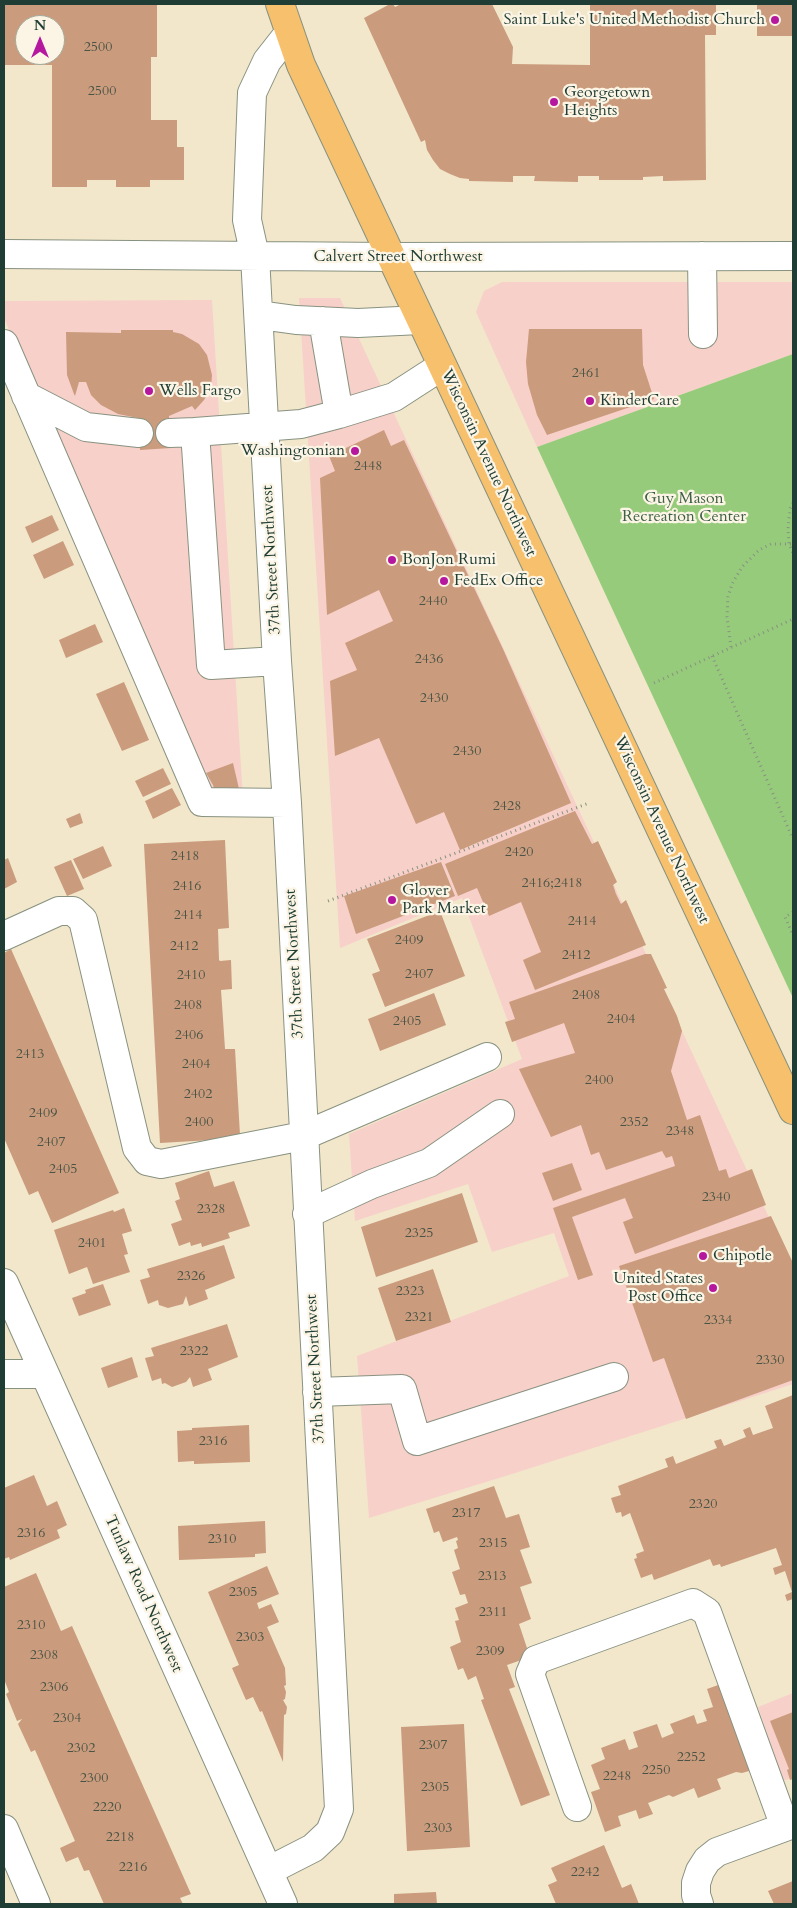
<!DOCTYPE html>
<style>
body{margin:0}
#map{position:relative;width:797px;height:1908px;overflow:hidden;background:#f2e7cb;font-family:Cardo,serif}
canvas{display:block}
.frame{position:absolute;inset:0;border:5px solid #1f3d34;pointer-events:none}
.north{position:absolute;left:15px;top:15px;width:50px;height:50px;box-sizing:border-box;background:#fcf5e5;border:1px solid #a4ab9e;border-radius:50%;rotate:0deg;font-size:14px;font-weight:700;line-height:20px;text-align:center;color:#1f3d34}
.north::after{content:'';display:block;margin:auto;width:18px;height:22px;background:#b5179e;clip-path:polygon(50% 0,100% 100%,50% 72%,0 100%)}
</style>
<div id="map">
<canvas width="797" height="1908"></canvas>
<div class="frame"></div>
<div class="north">N</div>
</div>
<script>
const context = document.querySelector('canvas').getContext('2d');
context.lineJoin = 'round';
function fillPath(path, color) { context.fillStyle = color; context.fill(path, 'evenodd'); }
const toPath = rows => new Path2D(rows.map(r => 'M' + r).join(''));
function trace(path, color, width, dash) { context.strokeStyle = color; context.lineWidth = width; context.lineCap = dash ? 'butt' : 'round'; context.setLineDash(dash || []); context.stroke(path); }
function label(font, color, halo, rows, align = 'center') {
  context.font = font + ' Cardo,serif'; context.lineWidth = 4.5; context.setLineDash([]); context.textBaseline = 'middle'; context.strokeStyle = halo; context.fillStyle = color; for (const [text, x, y, turn = 0] of rows) {
    context.save(); context.translate(x, y); context.rotate((+turn || 0) * Math.PI / 180); context.textAlign = isNaN(turn) ? turn : align; if (halo) context.strokeText(text, 0, 0); context.fillText(text, 0, 0); context.restore();
  }
}
fillPath(toPath([
 [502,282,793,282,793,354,537,447,476,312,484,291],
 [299,298,340,298,793,1269,793,1384,512,1474,369,1518,357,1356,569,1276,554,1233,492,1252,468,1184,355,1221,349,1134,522,1059,462,898,340,948],
 [212,300,243,799,210,800,4,318,4,301],
 [793,1693,793,1777,783,1781,758,1707]
]), '#f7d0c9');
fillPath(toPath([
 [793,354,793,998,537,447]
]), '#97cb7c');
fillPath(toPath([
 [4,4,157,4,157,57,151,57,151,120,177,120,177,147,184,147,184,180,150,180,150,187,116,187,116,180,87,180,87,187,52,187,52,65,4,65],
 [25,25,55,25,55,55,25,55],
 [390,4,393,4,395,7,401,4,492,4,513,47,512,64,590,65,590,4,716,4,716,35,705,35,706,180,663,181,663,176,643,177,643,180,599,180,599,176,578,176,578,182,534,181,535,176,513,176,513,182,469,181,469,179,460,178,450,174,440,169,433,160,427,150,425,140,421,142,364,18],
 [757,4,793,4,793,36,757,36],
 [529,329,642,329,643,365,654,399,547,435,537,415,528,384,526,362],
 [121,330,173,330,173,332,182,334,199,344,207,355,212,375,211,388,204,400,195,410,192,406,169,416,171,448,140,450,138,418,118,414,101,405,91,395,86,382,79,382,75,396,74,394,67,375,66,332,121,333],
 [384,430,391,446,404,440,503,649,571,803,460,850,444,812,416,824,379,738,335,756,330,681,357,670,345,643,393,621,379,590,327,615,320,478,335,471,329,456],
 [52,515,59,530,32,543,25,527],
 [63,541,74,565,44,579,33,555],
 [95,624,103,642,66,658,59,640],
 [124,682,149,740,122,751,96,694],
 [233,763,240,793,217,799,213,785,206,773],
 [163,768,171,784,143,797,135,781],
 [172,788,181,805,153,819,145,801],
 [575,811,592,844,598,841,617,882,613,885,616,894,621,904,626,900,646,945,535,990,523,960,541,952,521,902,489,916,477,888,458,896,445,864],
 [80,813,83,823,70,828,66,819],
 [225,840,229,928,218,929,219,960,220,961,231,960,232,989,221,990,223,1019,225,1049,235,1049,240,1135,229,1139,160,1143,144,844],
 [103,846,112,866,83,879,73,859],
 [8,858,17,882,4,889,4,860],
 [71,860,84,889,67,896,54,867],
 [441,862,455,896,356,934,344,896],
 [440,911,465,976,385,1007,372,974,380,971,367,939],
 [11,949,119,1193,52,1223,38,1191,29,1195,4,1138,4,953],
 [645,954,651,954,667,988,664,989,677,1016,682,1031,671,1071,687,1120,700,1115,719,1171,726,1169,729,1178,752,1169,766,1205,635,1254,623,1222,633,1218,625,1198,572,1217,593,1275,578,1280,553,1208,675,1166,672,1156,666,1158,662,1151,606,1170,599,1152,591,1155,581,1125,551,1137,519,1069,575,1053,564,1023,512,1042,505,1022,515,1019,509,1002],
 [434,993,446,1025,380,1051,368,1019],
 [572,1163,582,1190,553,1201,542,1173],
 [209,1171,214,1187,234,1181,250,1226,228,1233,230,1238,202,1247,201,1243,191,1246,190,1242,179,1246,171,1224,182,1220,175,1201,180,1199,175,1183],
 [462,1193,478,1242,376,1277,361,1227],
 [124,1208,132,1231,122,1234,128,1254,124,1255,130,1272,93,1284,87,1267,69,1274,54,1230,113,1210,114,1212],
 [771,1216,793,1263,793,1380,686,1419,664,1358,653,1362,619,1266],
 [224,1245,235,1278,205,1290,208,1299,189,1306,186,1296,183,1304,168,1308,159,1305,158,1300,148,1304,140,1280,150,1277,147,1269],
 [433,1269,451,1322,396,1341,378,1288],
 [103,1284,111,1305,79,1316,72,1298,86,1293,85,1290],
 [227,1324,238,1357,208,1369,212,1380,193,1387,190,1377,186,1382,172,1387,165,1383,162,1384,161,1378,152,1381,145,1358,154,1356,151,1348],
 [132,1357,138,1377,108,1388,101,1368],
 [793,1395,793,1599,787,1601,785,1595,792,1592,785,1571,775,1575,773,1568,782,1565,776,1548,721,1567,720,1564,713,1566,710,1559,654,1580,652,1574,641,1578,634,1559,637,1558,636,1554,644,1551,630,1513,622,1517,621,1512,616,1513,611,1498,621,1495,618,1486,668,1467,665,1459,673,1456,676,1464,717,1448,714,1441,721,1439,724,1446,746,1437,743,1430,750,1427,753,1435,773,1428,765,1406],
 [249,1425,250,1462,194,1464,194,1461,178,1462,177,1431,192,1430,192,1428],
 [34,1475,47,1506,57,1501,67,1525,57,1530,60,1538,10,1560,9,1557,4,1559,4,1488],
 [494,1486,506,1518,519,1514,530,1547,520,1550,532,1583,520,1587,531,1619,519,1624,530,1657,507,1665,515,1687,509,1689,550,1795,521,1806,481,1700,484,1699,476,1676,468,1680,463,1668,458,1670,450,1647,461,1642,455,1621,459,1620,455,1608,468,1603,465,1594,460,1595,452,1572,460,1569,454,1550,458,1548,456,1541,458,1540,457,1537,443,1542,439,1531,434,1533,426,1509],
 [265,1521,266,1553,255,1554,255,1557,179,1560,178,1526],
 [267,1566,279,1594,257,1603,259,1609,271,1604,279,1622,267,1627,285,1668,286,1685,284,1686,286,1692,285,1699,283,1700,287,1707,286,1714,284,1715,283,1762,262,1711,260,1712,253,1697,246,1700,232,1668,239,1665,208,1592],
 [36,1573,61,1631,72,1626,191,1894,180,1898,183,1904,104,1904,89,1870,84,1871,78,1857,66,1862,60,1848,75,1841,35,1750,31,1752,18,1724,22,1719,17,1721,6,1694,9,1692,4,1679,4,1587],
 [721,1684,750,1762,749,1771,742,1773,736,1772,717,1779,721,1789,698,1798,694,1788,673,1797,669,1795,648,1803,653,1814,639,1819,636,1810,618,1816,621,1826,605,1832,591,1792,600,1789,591,1765,605,1759,601,1748,625,1739,629,1750,638,1747,633,1732,657,1724,662,1738,674,1733,670,1724,694,1715,697,1724,707,1721,703,1710,713,1707,707,1689],
 [793,1712,793,1779,790,1780,787,1770,789,1769,770,1721],
 [464,1724,470,1847,407,1851,401,1727],
 [604,1845,622,1888,631,1884,639,1904,556,1904,548,1885,557,1881,551,1868],
 [793,1881,793,1904,774,1904,768,1891],
 [436,1892,437,1904,394,1904,394,1894]
]), '#ca9b7c');
const minor = toPath([
 [4,254,391,257,793,256],
 [702,256,703,334],
 [259,315,296,320,358,323,420,320],
 [323,321,339,414],
 [4,344,202,802,287,803],
 [26,396,86,427,139,433],
 [170,433,195,432],
 [277,661,211,665,195,432,301,424,339,414,394,397,442,366],
 [4,936,59,911,73,911,83,920,137,1148,147,1161,161,1164,303,1136,487,1057],
 [307,1214,372,1184,429,1163,500,1114],
 [4,1283,283,1904],
 [4,1374,44,1374],
 [317,1392,402,1389,417,1441,614,1377],
 [577,1807,530,1674,536,1660,693,1603,707,1612,785,1827],
 [4,1829,36,1904],
 [268,1871,313,1848,330,1832,339,1809,287,803,277,661,255,256,247,220,252,93,267,61,289,33],
 [699,1904,696,1895,696,1883,700,1871,707,1860,717,1852,793,1824]
]);
const major = toPath([
 [280,4,301,65,793,1110]
]);
trace(minor, '#889280', 30);
trace(major, '#889280', 30);
trace(toPath([
 [793,503,790,509,788,529,789,544,793,553],
 [731,647,727,617,728,597,732,584,742,567,759,550,771,544,793,544],
 [712,656,793,839],
 [654,683,793,619],
 [328,901,589,803],
 [793,912,785,917,793,935]
]), '#889280', 3, [1, 4]);
trace(minor, '#fff', 28);
trace(major, '#f7c06c', 28);
for (const [x, y, r, color] of [
 [775,20,5,"#b5179e"],
 [554,102,5,"#b5179e"],
 [149,391,5,"#b5179e"],
 [590,401,5,"#b5179e"],
 [355,451,5,"#b5179e"],
 [392,560,5,"#b5179e"],
 [444,581,5,"#b5179e"],
 [392,900,5,"#b5179e"],
 [703,1256,5,"#b5179e"],
 [713,1288,5,"#b5179e"]
]) { const dot = new Path2D(); dot.arc(x, y, r, 0, 2 * Math.PI); context.fillStyle = color; context.fill(dot); trace(dot, '#fcf5e5', 2); }
label('14px', '#4a5446', null, [
 ["2500",98,48],
 ["2500",102,92],
 ["2461",586,374],
 ["2448",368,467],
 ["2440",433,602],
 ["2436",429,660],
 ["2430",434,699],
 ["2430",467,752],
 ["2428",507,807],
 ["2420",519,853],
 ["2418",185,857],
 ["2416;2418",552,884],
 ["2416",187,887],
 ["2414",188,916],
 ["2414",582,922],
 ["2409",409,941],
 ["2412",184,947],
 ["2412",576,956],
 ["2407",419,975],
 ["2410",191,976],
 ["2408",586,996],
 ["2408",188,1006],
 ["2404",621,1020],
 ["2405",407,1022],
 ["2406",189,1036],
 ["2413",30,1055],
 ["2404",196,1065],
 ["2400",599,1081],
 ["2402",198,1095],
 ["2409",43,1114],
 ["2400",199,1123],
 ["2352",634,1123],
 ["2348",680,1132],
 ["2407",51,1143],
 ["2405",63,1170],
 ["2340",716,1198],
 ["2328",211,1210],
 ["2325",419,1234],
 ["2401",92,1244],
 ["2326",191,1277],
 ["2323",410,1292],
 ["2321",419,1318],
 ["2334",718,1321],
 ["2322",194,1352],
 ["2330",770,1361],
 ["2316",213,1442],
 ["2320",703,1505],
 ["2317",466,1514],
 ["2316",31,1534],
 ["2310",222,1540],
 ["2315",493,1544],
 ["2313",492,1577],
 ["2305",243,1593],
 ["2311",493,1613],
 ["2310",31,1626],
 ["2303",250,1638],
 ["2309",490,1652],
 ["2308",44,1656],
 ["2306",54,1688],
 ["2304",67,1719],
 ["2307",433,1746],
 ["2302",81,1749],
 ["2252",691,1758],
 ["2250",656,1771],
 ["2248",617,1777],
 ["2300",94,1779],
 ["2305",435,1788],
 ["2220",107,1808],
 ["2303",438,1829],
 ["2218",120,1838],
 ["2216",133,1868],
 ["2242",585,1873]
]);
label('16px', '#1f3d34', '#fcf5e5', [
 ["Saint Luke's United Methodist Church",765,20,"right"],
 ["Georgetown",564,93],
 ["Heights",564,111],
 ["Wells Fargo",159,391],
 ["KinderCare",600,401],
 ["Washingtonian",345,451,"right"],
 ["BonJon Rumi",402,560],
 ["FedEx Office",454,581],
 ["Glover",402,891],
 ["Park Market",402,909],
 ["Chipotle",713,1256],
 ["United States",703,1279,"right"],
 ["Post Office",703,1297,"right"]
], 'left');
label('16px', '#1f3d34', '#fcf5e5', [
 ["Calvert Street Northwest",398,257],
 ["Wisconsin Avenue Northwest",488,463,65],
 ["37th Street Northwest",272,560,-93],
 ["Wisconsin Avenue Northwest",661,830,65],
 ["37th Street Northwest",295,964,-93],
 ["37th Street Northwest",316,1369,-93],
 ["Tunlaw Road Northwest",143,1594,66]
]);
label('16px', '#3d6046', '#fcf5e5', [
 ["Guy Mason",684,499],
 ["Recreation Center",684,517]
]);
</script>
